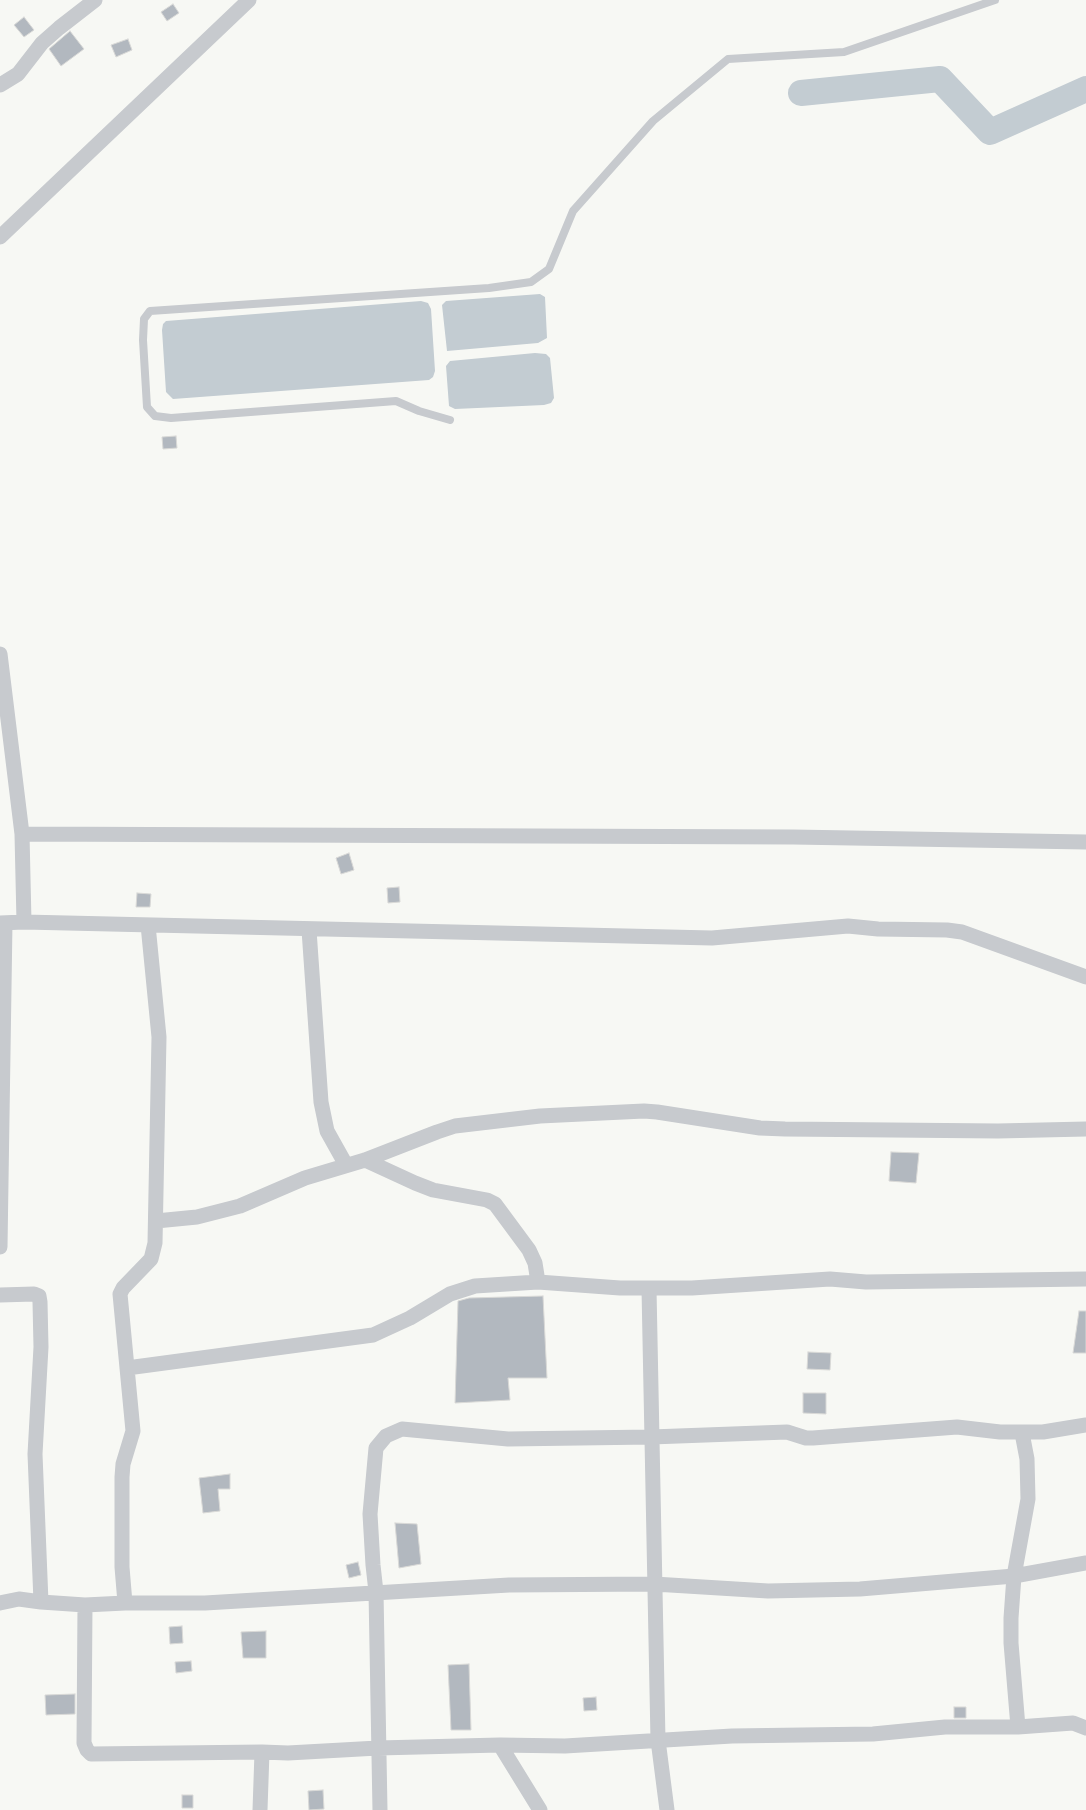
<!DOCTYPE html>
<style>
body{margin:0}
canvas{display:block;background:#f7f8f4}
</style>
<canvas width="1086" height="1810"></canvas>
<script>
const context = document.querySelector('canvas').getContext('2d');
context.lineJoin = 'round';
function fillPath(path, color) { context.fillStyle = color; context.fill(path, 'evenodd'); }
const toPath = rows => new Path2D(rows.map(r => 'M' + r).join(''));
function trace(path, color, width, dash) { context.strokeStyle = color; context.lineWidth = width; context.lineCap = dash ? 'butt' : 'round'; context.setLineDash(dash || []); context.stroke(path); }
fillPath(toPath([
 [540,294,545,297,547,338,538,343,447,351,442,305,446,301],
 [421,301,428,303,431,309,435,371,433,377,429,380,173,399,166,392,162,330,163,324,166,321],
 [535,353,546,354,550,358,554,398,551,403,544,405,455,409,449,406,446,366,450,361]
]), '#c3ccd2');
trace(toPath([
 [801,93,940,79,990,132,1086,89]
]), '#c3ccd2', 26);
const building = toPath([
 [173,4,179,13,167,21,161,12,173,4],
 [24,17,34,30,24,37,14,25,24,17],
 [70,31,84,49,61,66,49,49,70,31],
 [128,39,132,50,116,57,111,45,128,39],
 [176,436,177,448,163,449,162,437,176,436],
 [349,853,354,870,341,874,336,858,349,853],
 [399,887,400,902,388,903,387,888,399,887],
 [137,893,151,894,150,907,136,907,137,893],
 [891,1152,919,1153,916,1183,889,1181,891,1152],
 [543,1296,547,1378,508,1378,510,1400,455,1403,458,1301,469,1298,543,1296],
 [1079,1311,1086,1311,1086,1353,1073,1353,1079,1311],
 [808,1352,831,1353,830,1370,807,1369,808,1352],
 [803,1393,826,1393,826,1414,803,1413,803,1393],
 [230,1474,230,1489,218,1489,220,1511,203,1513,199,1478,230,1474],
 [395,1523,417,1524,421,1564,399,1568,395,1523],
 [358,1562,361,1575,349,1578,346,1565,358,1562],
 [182,1626,183,1643,170,1644,169,1627,182,1626],
 [266,1631,266,1658,243,1658,241,1632,266,1631],
 [191,1661,192,1671,176,1673,175,1662,191,1661],
 [469,1664,471,1730,451,1730,448,1665,469,1664],
 [75,1694,75,1714,46,1715,45,1695,75,1694],
 [596,1697,597,1710,584,1711,583,1698,596,1697],
 [954,1707,966,1707,966,1718,954,1718,954,1707],
 [323,1790,324,1809,309,1810,308,1791,323,1790],
 [182,1795,193,1795,193,1808,182,1808,182,1795]
]);
fillPath(building, '#b2b8bf');
trace(building, '#d9d9d7', 1);
trace(toPath([
 [450,420,419,411,396,401,171,418,155,416,147,407,143,340,144,319,150,311,489,288,531,282,549,269,573,211,653,121,728,59,844,52,995,0]
]), '#c7cace', 8);
trace(toPath([
 [0,85,18,74,42,43,59,28,95,0],
 [0,237,249,0],
 [0,654,22,834,24,922],
 [22,834,793,837,1086,842],
 [0,923,24,922,712,938,848,926,878,929,947,930,962,932,1086,977],
 [309,930,321,1102,327,1131,346,1165],
 [365,1160,415,1183,433,1190,487,1200,495,1204,529,1250,535,1263,538,1282],
 [156,1221,197,1217,240,1206,305,1178,365,1160,437,1132,455,1126,540,1116,644,1111,657,1112,760,1128,785,1129,998,1131,1086,1129],
 [0,1247,5,923],
 [649,1289,658,1740,667,1810],
 [0,1295,34,1294,39,1296,40,1302,41,1347,35,1454,41,1602],
 [127,1368,373,1335,410,1318,450,1294,475,1286,538,1282,620,1288,692,1288,830,1279,866,1282,1086,1279],
 [0,1603,19,1599,41,1602,85,1605,125,1603,205,1603,509,1585,654,1584,768,1591,860,1589,1014,1576,1086,1563],
 [125,1603,122,1567,122,1477,123,1464,133,1431,120,1294,123,1288,151,1259,155,1243,159,1037,148,925],
 [85,1605,84,1743,87,1750,91,1754,262,1752],
 [1018,1727,1011,1643,1011,1618,1014,1576,1028,1499,1027,1459,1022,1433],
 [500,1745,540,1810],
 [260,1810,262,1752,288,1753,378,1748,500,1745,565,1746,732,1736,873,1734,945,1727,1018,1727,1073,1723,1086,1728],
 [380,1810,376,1592,373,1565,370,1514,376,1448,386,1436,402,1429,508,1439,651,1437,787,1432,806,1438,813,1438,957,1427,1000,1432,1043,1432,1086,1425]
]), '#c7cace', 15);
</script>
